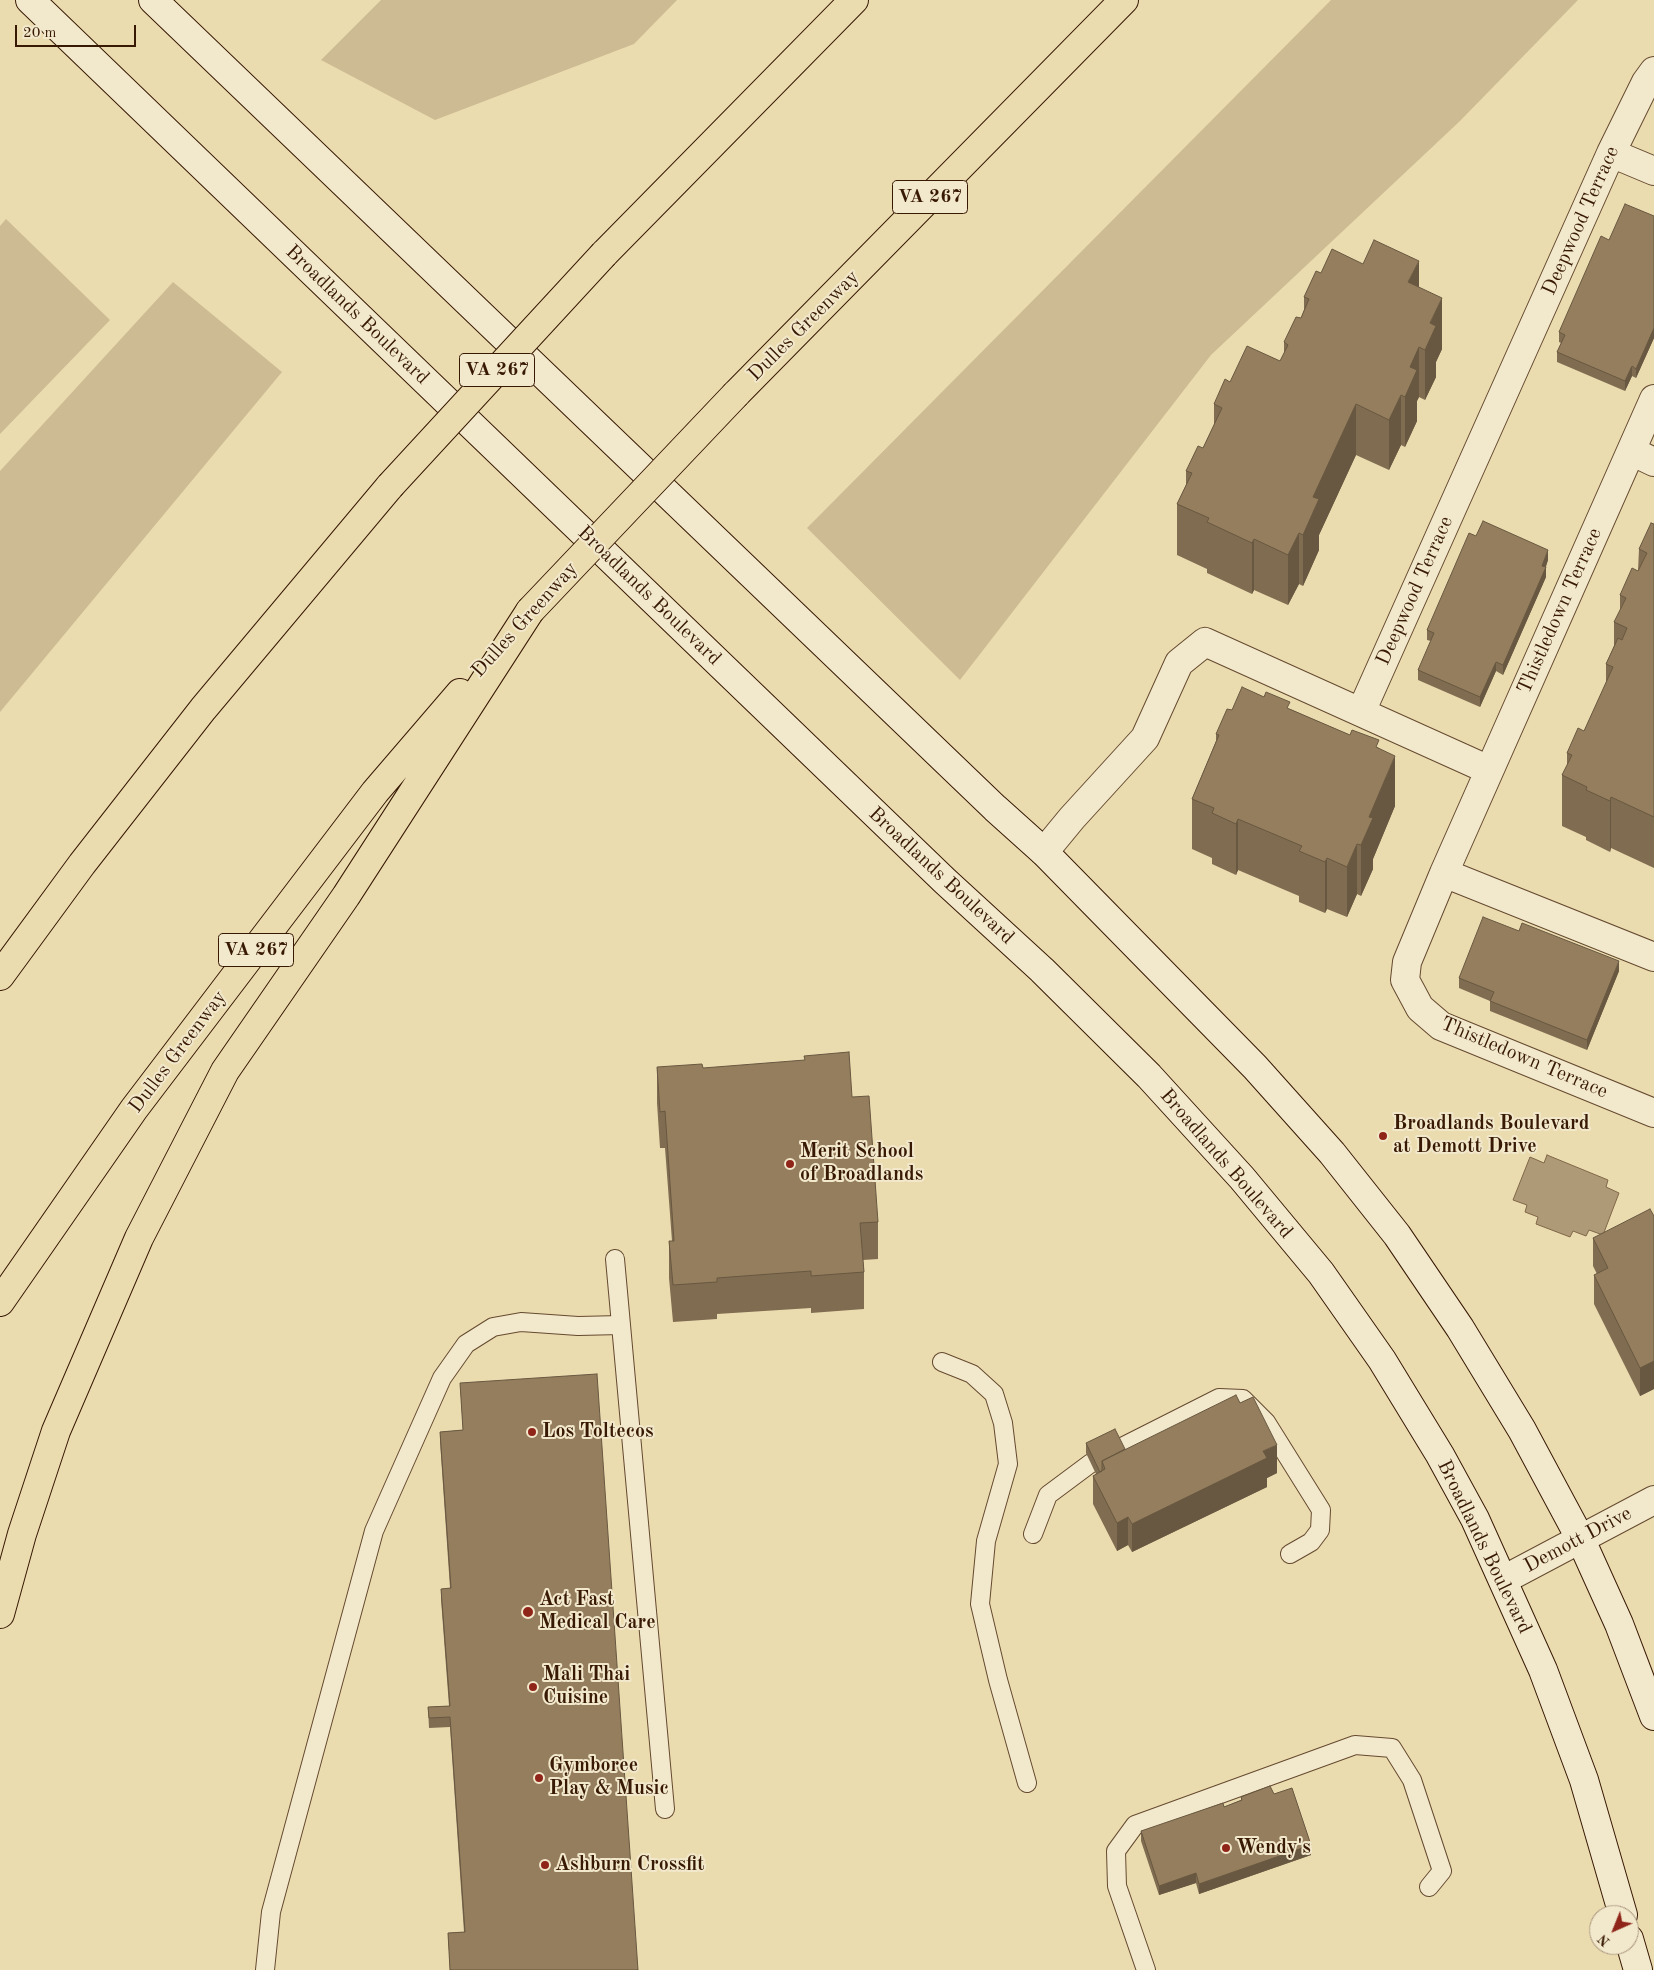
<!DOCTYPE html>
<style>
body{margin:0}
#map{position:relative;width:1654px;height:1970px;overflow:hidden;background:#ebdcb0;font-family:"Old Standard TT",serif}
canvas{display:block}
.north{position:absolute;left:1589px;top:1905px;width:50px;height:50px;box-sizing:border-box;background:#f2e8cc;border:1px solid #a8957c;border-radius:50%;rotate:224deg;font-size:14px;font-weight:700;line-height:20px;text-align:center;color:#381904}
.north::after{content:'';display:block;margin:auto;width:18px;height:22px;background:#8f2418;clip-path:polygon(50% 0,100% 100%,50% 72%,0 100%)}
.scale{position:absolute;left:15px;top:25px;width:121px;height:22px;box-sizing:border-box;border:2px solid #381904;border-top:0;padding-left:6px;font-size:15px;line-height:18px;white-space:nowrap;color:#381904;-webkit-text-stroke:4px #f2e8cc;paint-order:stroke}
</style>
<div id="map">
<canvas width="1654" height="1970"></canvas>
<div class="north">N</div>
<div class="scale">20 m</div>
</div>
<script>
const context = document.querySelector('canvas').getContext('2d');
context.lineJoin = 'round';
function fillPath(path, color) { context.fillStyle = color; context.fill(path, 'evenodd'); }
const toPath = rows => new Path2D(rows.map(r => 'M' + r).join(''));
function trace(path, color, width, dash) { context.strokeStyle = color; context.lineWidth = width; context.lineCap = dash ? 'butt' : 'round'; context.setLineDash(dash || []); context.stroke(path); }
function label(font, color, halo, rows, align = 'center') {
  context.font = font + ' "Old Standard TT",serif'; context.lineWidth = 4; context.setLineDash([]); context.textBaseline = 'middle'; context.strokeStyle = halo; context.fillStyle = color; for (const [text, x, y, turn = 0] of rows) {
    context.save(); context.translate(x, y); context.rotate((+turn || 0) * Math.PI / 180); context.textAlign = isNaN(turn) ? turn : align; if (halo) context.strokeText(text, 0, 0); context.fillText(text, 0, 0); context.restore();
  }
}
fillPath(toPath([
 [381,0,677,0,634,44,435,120,321,60],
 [1331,0,1578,0,1460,121,1211,355,960,680,807,528],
 [6,219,110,320,0,434,0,226],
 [173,282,282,372,0,712,0,471]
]), '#cdbb93');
const water = toPath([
 [1547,1155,1608,1180,1606,1187,1619,1193,1603,1235,1589,1230,1586,1236,1573,1231,1570,1237,1536,1224,1538,1217,1525,1212,1527,1205,1513,1200,1530,1157,1544,1163,1547,1155]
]);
fillPath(water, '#ae9a76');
trace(water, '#7f6648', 1);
const service = toPath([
 [615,1259,665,1809],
 [942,1362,972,1374,994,1394,1003,1423,1008,1464,986,1541,980,1604,998,1680,1027,1783],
 [1120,1448,1219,1398,1243,1399,1266,1422,1321,1510,1320,1530,1311,1542,1290,1554],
 [1033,1534,1048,1495,1091,1463],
 [265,1970,271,1912,374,1531,442,1378,466,1344,493,1327,521,1322,578,1326,621,1325],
 [1146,1970,1117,1886,1116,1851,1135,1825,1355,1745,1392,1748,1412,1780,1442,1871,1429,1887]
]);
const minor = toPath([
 [1611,153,1654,171],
 [1654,399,1444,873,1407,962,1405,980,1420,1008,1441,1026,1654,1113],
 [1631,451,1654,462],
 [1361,712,1611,153,1646,82,1654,71],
 [1044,852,1072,818,1145,738,1179,663,1205,642,1489,770],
 [1444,873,1654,957]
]);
const tertiary = toPath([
 [1503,1580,1654,1500]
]);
const secondary = toPath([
 [30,0,945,881,1042,970,1149,1076,1242,1178,1321,1273,1382,1360,1440,1455,1475,1519,1543,1670,1584,1780,1623,1915],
 [153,0,995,808,1044,852,1255,1067,1332,1153,1397,1235,1460,1328,1522,1430,1581,1540,1619,1624,1654,1716],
 [1629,1939,1638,1970]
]);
const motorway = toPath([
 [604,254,854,0],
 [736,394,1124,0],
 [0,976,82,864,203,709,390,486],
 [0,1302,134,1109,375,792,460,693],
 [0,1614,22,1534,56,1431,139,1238,225,1071,346,896,530,611]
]);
trace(service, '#654a2f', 20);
trace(minor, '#654a2f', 30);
trace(tertiary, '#654a2f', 30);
trace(secondary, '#381904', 30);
trace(motorway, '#381904', 30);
trace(service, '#f2e8cc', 18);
trace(minor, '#f2e8cc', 28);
trace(tertiary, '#f2e8cc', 28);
trace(secondary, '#f2e8cc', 28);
trace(motorway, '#ebdcb0', 28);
const motorwayBridge = toPath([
 [390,486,604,254],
 [530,611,736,394]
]);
trace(motorwayBridge, '#381904', 30, []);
trace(motorwayBridge, '#ebdcb0', 28);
fillPath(toPath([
 [1654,216,1654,338,1636,378,1632,376,1625,391,1557,362,1557,352,1561,343,1559,342,1559,332,1609,240],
 [1363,264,1419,287,1442,349,1436,362,1436,377,1425,400,1419,397,1417,401,1417,421,1405,447,1401,445,1389,470,1356,455,1319,535,1319,550,1303,586,1299,584,1288,605,1254,590,1252,594,1207,573,1207,569,1177,555,1177,504,1186,485,1186,471,1203,448,1214,425,1214,404,1230,382,1280,361,1284,354,1284,342,1301,318,1304,310,1304,297,1321,273],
 [1654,524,1654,868,1611,848,1610,852,1586,840,1586,837,1562,826,1562,775,1567,766,1567,753,1584,731,1606,683,1606,664,1614,646,1614,622,1620,611,1620,595,1638,571,1639,549],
 [1476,536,1548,560,1546,567,1546,577,1503,675,1496,671,1480,707,1418,680,1418,670,1431,641,1427,640,1427,630],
 [1290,709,1379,748,1395,806,1373,859,1373,869,1361,896,1357,894,1347,917,1327,909,1325,913,1299,902,1299,896,1238,870,1236,875,1212,864,1212,858,1192,849,1192,799,1216,741,1216,734,1232,710],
 [1619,971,1587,1050,1490,1011,1490,1001,1459,988,1459,978],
 [657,1067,703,1068,852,1097,878,1222,878,1259,863,1260,864,1272,864,1309,811,1313,811,1308,717,1314,717,1319,673,1322,669,1278,669,1241,672,1241,665,1148,660,1148,657,1103],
 [1654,1216,1654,1389,1640,1396,1594,1304,1594,1275,1597,1274,1593,1266,1593,1238],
 [460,1383,638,1970,450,1970,448,1933,464,1932,450,1727,429,1728,428,1707,449,1706,441,1599,441,1589,450,1588,440,1441,440,1432,463,1430],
 [1086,1443,1125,1449,1277,1473,1267,1478,1267,1487,1132,1552,1128,1545,1117,1551,1093,1504,1093,1476,1096,1474,1086,1453],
 [1274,1794,1311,1855,1199,1894,1196,1883,1159,1895,1141,1841,1141,1831,1224,1807,1241,1800,1241,1797]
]), '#806c50');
fillPath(toPath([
 [1419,261,1419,312,1408,282],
 [1442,298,1442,349,1436,362,1436,377,1425,400,1425,350,1430,323],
 [1654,328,1654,338,1636,378,1636,369],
 [1419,347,1419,397,1417,401,1417,421,1405,447,1405,397,1410,367],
 [1632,366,1632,376,1625,391,1625,381],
 [1401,395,1401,445,1389,470,1389,420],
 [1356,404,1356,455,1319,535,1319,550,1303,586,1303,535,1313,497],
 [1299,533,1299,584,1288,605,1288,555],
 [1254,539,1254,590,1252,594,1252,543],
 [1548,550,1548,560,1542,575,1542,566],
 [1546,567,1546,577,1503,675,1503,665],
 [1496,662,1496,671,1480,707,1480,697],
 [1395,756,1395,806,1373,859,1373,869,1361,896,1361,845,1369,817],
 [1611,797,1611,848,1610,852,1610,801],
 [1238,819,1238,870,1236,875,1236,824],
 [1357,844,1357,894,1347,917,1347,867],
 [1327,858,1327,909,1325,913,1325,862],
 [1619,961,1619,971,1587,1050,1587,1040],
 [1654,1361,1654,1389,1640,1396,1640,1368],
 [1277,1445,1277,1473,1267,1478,1267,1487,1132,1552,1132,1524,1263,1451],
 [1128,1517,1128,1545,1117,1551,1117,1523],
 [1311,1845,1311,1855,1199,1894,1199,1884],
 [1196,1873,1196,1883,1159,1895,1159,1886]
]), '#685841');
const building = toPath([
 [1625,204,1654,216,1654,328,1636,369,1632,366,1625,381,1557,352,1565,335,1559,332,1601,236,1609,240,1625,204],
 [1374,240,1419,261,1408,282,1442,298,1430,323,1436,326,1425,350,1419,347,1410,367,1417,370,1405,397,1401,395,1389,420,1356,404,1313,497,1319,499,1303,535,1299,533,1288,555,1254,539,1252,543,1207,522,1209,518,1177,504,1192,473,1186,471,1198,446,1203,448,1222,408,1214,404,1225,379,1230,382,1247,346,1280,361,1288,345,1284,342,1296,317,1301,318,1309,299,1304,297,1316,271,1321,273,1332,249,1363,264,1374,240],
 [1483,521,1548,550,1542,566,1546,567,1503,665,1496,662,1480,697,1418,670,1434,633,1427,630,1469,533,1476,536,1483,521],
 [1651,523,1654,524,1654,817,1611,797,1610,801,1586,790,1587,787,1562,775,1572,755,1567,753,1578,728,1584,731,1613,667,1606,664,1618,638,1622,640,1627,628,1614,622,1626,598,1620,595,1632,568,1638,571,1647,553,1639,549,1651,523],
 [1242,687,1264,697,1266,692,1290,702,1287,708,1350,735,1352,730,1379,740,1376,747,1395,756,1369,817,1373,818,1361,845,1357,844,1347,867,1327,858,1325,862,1299,851,1302,846,1238,819,1236,824,1212,813,1214,808,1192,799,1219,735,1216,734,1227,709,1232,710,1242,687],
 [1483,917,1519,931,1522,923,1619,961,1587,1040,1490,1001,1494,992,1459,978,1483,917],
 [849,1052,852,1097,869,1096,878,1222,860,1223,864,1272,811,1276,811,1271,717,1278,717,1282,673,1285,669,1241,674,1241,665,1111,660,1112,657,1067,702,1064,703,1068,805,1060,804,1056,849,1052],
 [1650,1209,1654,1216,1654,1361,1640,1368,1594,1275,1608,1268,1593,1238,1650,1209],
 [597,1374,638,1970,450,1970,448,1933,465,1932,450,1717,429,1718,428,1707,450,1706,441,1589,451,1588,440,1432,463,1430,460,1383,597,1374],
 [1236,1395,1240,1403,1253,1397,1277,1445,1263,1451,1267,1458,1132,1524,1128,1517,1117,1523,1093,1476,1105,1469,1102,1461,1236,1395],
 [1115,1429,1125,1449,1102,1461,1102,1471,1100,1472,1086,1443,1115,1429],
 [1270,1786,1274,1794,1292,1788,1311,1845,1199,1884,1196,1873,1159,1886,1141,1831,1223,1803,1224,1807,1242,1800,1241,1797,1270,1786]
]);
fillPath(building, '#957e5d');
trace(building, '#685841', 1);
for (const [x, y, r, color] of [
 [1383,1136,5,"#8f2418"],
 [790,1164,5,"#8f2418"],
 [532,1432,5,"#8f2418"],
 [528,1612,6,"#8f2418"],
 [533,1687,5,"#8f2418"],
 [539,1778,5,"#8f2418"],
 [1226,1848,5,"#8f2418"],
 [545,1865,5,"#8f2418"]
]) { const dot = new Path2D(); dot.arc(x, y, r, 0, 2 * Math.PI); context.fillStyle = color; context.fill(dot); trace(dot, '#f2e8cc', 2); }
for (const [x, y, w] of [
 [930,197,75],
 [497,370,75],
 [256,950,75]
]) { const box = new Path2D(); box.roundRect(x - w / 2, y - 16.5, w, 33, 4); context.fillStyle = '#f2e8cc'; context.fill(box); trace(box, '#381904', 1); }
label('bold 19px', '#381904', null, [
 ["VA 267",930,197],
 ["VA 267",497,370],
 ["VA 267",256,950]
]);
label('20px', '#381904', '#f2e8cc', [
 ["Deepwood Terrace",1581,221,-66],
 ["Broadlands Boulevard",357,315,44],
 ["Dulles Greenway",804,326,-45],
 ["Deepwood Terrace",1415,591,-66],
 ["Broadlands Boulevard",649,596,44],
 ["Thistledown Terrace",1560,611,-66],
 ["Dulles Greenway",525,620,-48],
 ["Broadlands Boulevard",941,876,43],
 ["Dulles Greenway",178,1052,-53],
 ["Thistledown Terrace",1524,1058,23],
 ["Broadlands Boulevard",1226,1164,49],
 ["Demott Drive",1578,1540,-28],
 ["Broadlands Boulevard",1484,1547,64]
]);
label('bold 20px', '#381904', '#f2e8cc', [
 ["Broadlands Boulevard",1393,1124],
 ["at Demott Drive",1393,1147],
 ["Merit School",800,1152],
 ["of Broadlands",800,1175],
 ["Los Toltecos",542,1432],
 ["Act Fast",539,1600],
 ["Medical Care",539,1623],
 ["Mali Thai",543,1675],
 ["Cuisine",543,1698],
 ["Gymboree",549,1766],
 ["Play & Music",549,1789],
 ["Wendy's",1236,1848],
 ["Ashburn Crossfit",555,1865]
], 'left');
</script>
